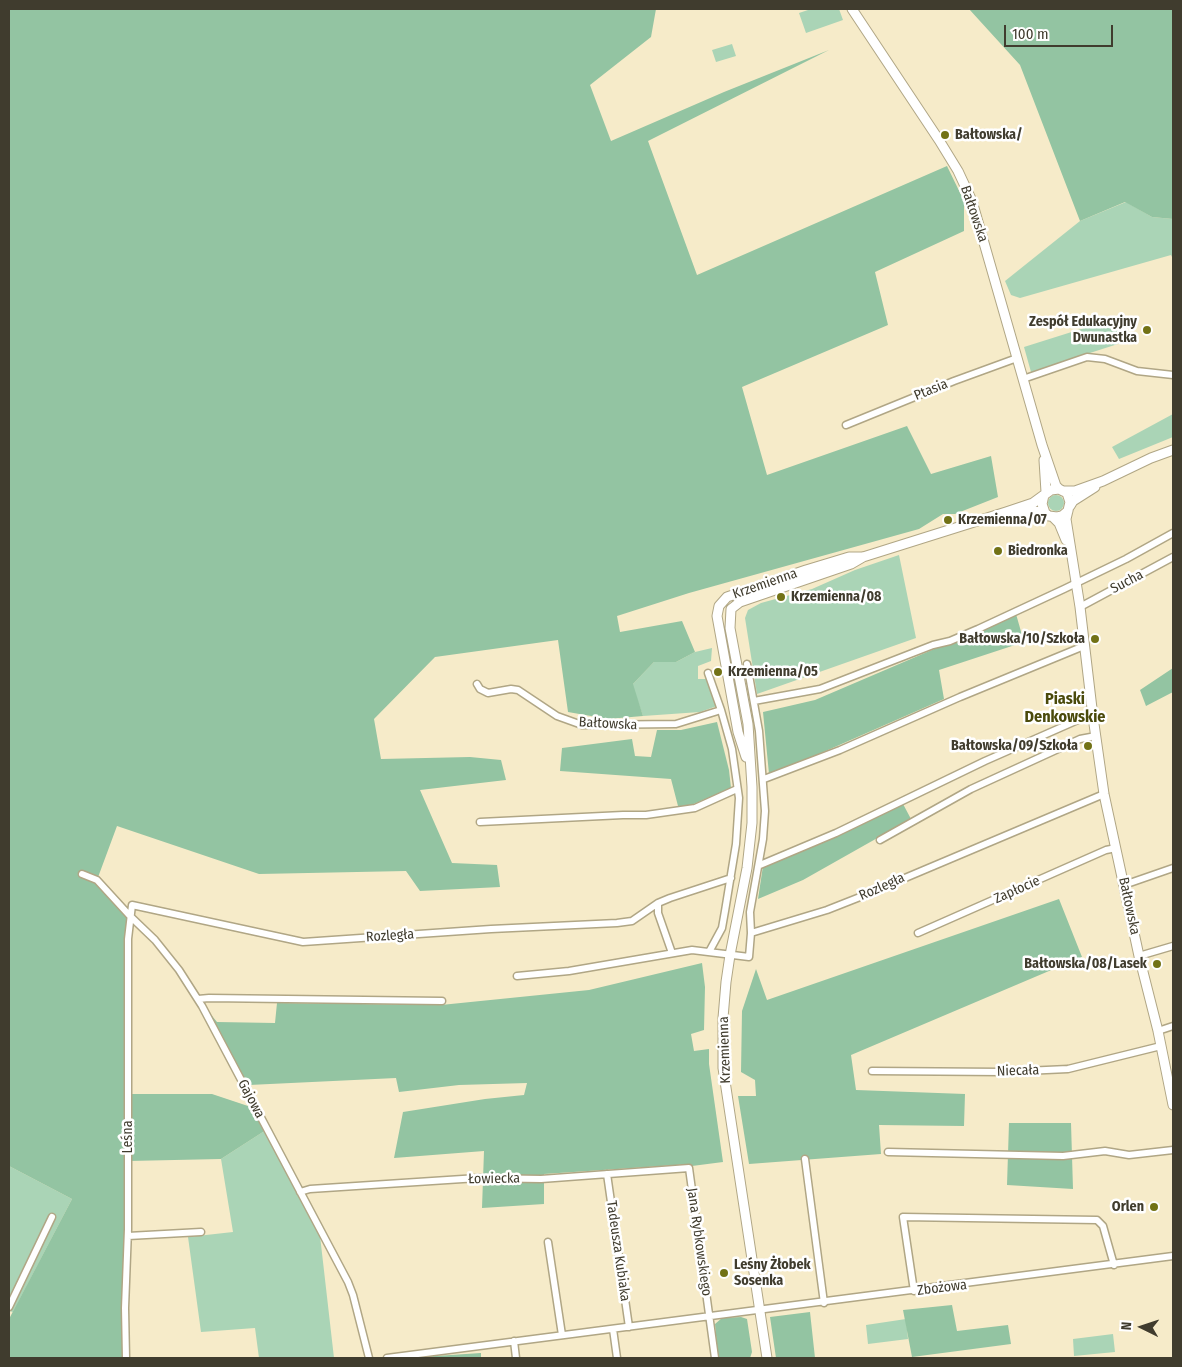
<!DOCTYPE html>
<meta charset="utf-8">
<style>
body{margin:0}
#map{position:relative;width:1182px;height:1367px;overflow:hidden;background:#f6ebc9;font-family:"Fira Sans Condensed",sans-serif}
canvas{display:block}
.frame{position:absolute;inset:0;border:10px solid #403c2e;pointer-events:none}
.north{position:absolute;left:1117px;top:1302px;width:50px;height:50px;-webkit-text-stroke:4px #fff;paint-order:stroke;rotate:274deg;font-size:14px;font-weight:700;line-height:20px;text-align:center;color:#403c2e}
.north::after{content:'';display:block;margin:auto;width:18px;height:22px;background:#403c2e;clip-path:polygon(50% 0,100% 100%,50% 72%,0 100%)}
.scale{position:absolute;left:1004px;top:25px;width:109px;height:22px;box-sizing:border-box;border:2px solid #403c2e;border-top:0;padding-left:6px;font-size:15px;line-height:18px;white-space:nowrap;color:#403c2e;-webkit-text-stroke:4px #fff;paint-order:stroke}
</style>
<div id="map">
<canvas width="1182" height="1367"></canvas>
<div class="frame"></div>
<div class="north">N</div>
<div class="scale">100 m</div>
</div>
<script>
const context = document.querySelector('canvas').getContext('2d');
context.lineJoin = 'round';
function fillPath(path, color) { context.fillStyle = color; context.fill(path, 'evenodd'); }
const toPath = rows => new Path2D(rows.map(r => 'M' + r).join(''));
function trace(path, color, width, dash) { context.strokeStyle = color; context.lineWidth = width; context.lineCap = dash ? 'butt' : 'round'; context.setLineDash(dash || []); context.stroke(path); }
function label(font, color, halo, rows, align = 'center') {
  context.font = font + ' "Fira Sans Condensed",sans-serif'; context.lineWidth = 5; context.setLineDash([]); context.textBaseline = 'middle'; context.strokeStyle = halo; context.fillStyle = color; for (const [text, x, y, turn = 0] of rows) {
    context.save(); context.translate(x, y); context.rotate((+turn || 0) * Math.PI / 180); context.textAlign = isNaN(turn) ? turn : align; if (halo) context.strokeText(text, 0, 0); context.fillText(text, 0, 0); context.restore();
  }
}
fillPath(toPath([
 [811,9,839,9,843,20,806,33,799,13],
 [732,44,736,56,716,62,712,50],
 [1126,202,1152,217,1173,219,1173,259,1171,255,1020,298,1011,295,1005,281,1080,221],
 [1116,318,1124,342,1031,372,1024,347],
 [1173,414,1173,437,1119,459,1112,447],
 '1048 503a8 8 0 1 1 16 0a8 8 0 1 1-16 0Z',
 [899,555,916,638,757,694,745,618,748,610,761,603,812,589,855,570],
 [712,648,711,661,698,666,698,679,707,679,717,706,700,712,643,716,632,685,654,662,676,662,695,652],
 [266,1130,319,1227,334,1358,259,1358,255,1328,201,1332,188,1237,233,1232,221,1159],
 [9,1166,72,1199,13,1312,9,1311],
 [906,1319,908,1339,868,1344,866,1325],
 [1113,1334,1115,1352,1074,1356,1073,1339]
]), '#aad4b6');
fillPath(toPath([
 [9,9,656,9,651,37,590,85,611,141,724,92,829,50,648,141,697,275,947,166,964,201,964,231,875,272,888,325,742,387,767,475,907,426,931,474,991,456,998,497,955,514,943,514,919,529,689,593,617,616,620,632,682,621,695,652,676,662,654,662,633,684,643,716,608,719,568,712,558,640,435,657,374,719,381,759,470,757,501,760,506,780,420,790,452,863,497,865,500,887,420,891,406,871,259,874,117,826,97,880,130,916,129,1094,212,1094,254,1108,198,999,217,1022,275,1023,277,1003,441,1005,589,990,702,963,705,987,704,1030,691,1034,694,1051,709,1049,709,1064,723,1162,692,1166,691,1164,544,1174,544,1204,482,1208,484,1151,394,1158,403,1112,485,1099,524,1095,527,1083,459,1085,399,1092,396,1078,249,1085,255,1108,266,1130,221,1159,128,1161,126,1358,9,1358,9,1319,72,1199,9,1166],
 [969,9,1173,9,1173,219,1152,217,1125,202,1080,221,1020,65],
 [1016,614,1022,635,1015,640,1015,645,939,670,944,699,771,775,769,774,763,712,815,700],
 [1173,668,1173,692,1146,706,1140,690],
 [717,722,729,770,731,788,689,806,678,806,671,779,560,771,562,748,632,739,635,756,651,757,657,730,681,730],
 [903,804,911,819,803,880,758,899,763,866],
 [1059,899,1082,957,851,1055,856,1090,965,1094,964,1126,879,1125,881,1154,749,1164,738,1096,756,1096,755,1080,741,1072,742,1011,756,969,767,1000],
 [1009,1123,1071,1123,1073,1189,1007,1185],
 [952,1305,957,1331,1008,1325,1011,1344,912,1357,903,1310],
 [810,1312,815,1358,776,1358,770,1317],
 [741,1317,747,1319,752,1352,750,1358,718,1358,715,1324,722,1318],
 [481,1353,481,1358,405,1358]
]), '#93c4a2');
const minor = toPath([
 [1023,379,1087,357,1105,359,1137,371,1173,375],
 [846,425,954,381,1017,358],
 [1080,607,1173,557],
 [708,673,721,710,732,749,739,798,736,844,725,911,722,928,709,952],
 [477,684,480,689,488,693,511,689,518,690,557,716,582,725,676,724,721,710],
 [754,701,820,689,933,645,950,641,978,629,1064,589,1126,559,1173,533],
 [764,779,840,750,960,697,1084,646],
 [480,822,623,815,646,815,695,808,737,789],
 [880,840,971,789,1080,739,1096,736],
 [760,865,836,833,985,761,1078,720,1093,717],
 [82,874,97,880,130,916,155,940,179,970,202,1006,348,1282,353,1295,369,1358],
 [1124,885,1173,868],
 [658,903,658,913,672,953],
 [751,933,827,910,860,897,1104,794],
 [918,933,1106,850,1116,848],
 [1139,956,1173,946],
 [517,976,569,971,692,950,749,957,751,933,750,912,763,839,765,811,759,731,747,664],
 [198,999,209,998,442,1001],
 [1158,1031,1173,1026],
 [872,1071,1003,1072,1068,1069,1161,1046],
 [888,1152,1063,1156,1105,1151,1129,1155,1173,1150],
 [805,1159,824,1303],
 [607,1174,629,1327],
 [300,1192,310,1189,478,1178,541,1179,689,1168,715,1358],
 [128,1236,201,1232],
 [548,1242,562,1335],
 [914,1291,903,1217,1097,1220,1103,1226,1114,1265],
 [9,1307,52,1217],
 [613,1329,617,1358],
 [514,1341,516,1358],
 [126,1358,125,1308,128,1229,128,939,132,905,303,942,491,929,617,923,632,921,658,903,670,898,731,878],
 [387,1358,1173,1256]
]);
const secondary = toPath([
 [852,9,939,140,958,171,972,201,1042,445,1056,486,1059,489],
 [1044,460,1046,492],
 [1063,491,1075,491,1103,481,1151,458,1173,450],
 [1070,506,1073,501,1095,487],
 [1068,511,1062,516,1057,517,1049,516,1045,513,1042,504,1044,495,1051,490,1059,489,1067,493,1070,502,1066,519,1080,607,1093,717,1104,794,1139,956,1158,1031,1173,1105],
 [1014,512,1034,511,1045,513],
 [1053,517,1059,523,1066,540],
 [746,757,738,732,717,616,719,606,727,597,806,570,849,557,862,557],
 [767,1358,723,1068,723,1018,726,982,730,955,747,868,752,823,752,787,748,724,730,628,731,609,740,602,851,564,863,557,1006,512,1033,503,1044,495]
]);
trace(minor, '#b0a685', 9);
trace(secondary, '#b0a685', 11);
trace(minor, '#fff', 6);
trace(secondary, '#fff', 9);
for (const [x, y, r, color] of [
 [945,135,5,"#727216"],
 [1147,330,5,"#727216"],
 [948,520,5,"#727216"],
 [998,551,5,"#727216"],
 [781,597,5,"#727216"],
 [1095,639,5,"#727216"],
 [718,672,5,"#727216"],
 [1088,746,5,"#727216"],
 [1157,964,5,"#727216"],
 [1154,1207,5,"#727216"],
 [724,1273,5,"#727216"]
]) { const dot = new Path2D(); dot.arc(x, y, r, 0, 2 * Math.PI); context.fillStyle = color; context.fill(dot); trace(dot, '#fff', 2); }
label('bold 14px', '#403c2e', '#fff', [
 ["Bałtowska/",955,135],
 ["Zespół Edukacyjny",1137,322,"right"],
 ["Dwunastka",1137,338,"right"],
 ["Krzemienna/07",958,520],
 ["Biedronka",1008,551],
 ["Krzemienna/08",791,597],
 ["Bałtowska/10/Szkoła",1085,639,"right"],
 ["Krzemienna/05",728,672],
 ["Bałtowska/09/Szkoła",1078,746,"right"],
 ["Bałtowska/08/Lasek",1147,964,"right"],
 ["Orlen",1144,1207,"right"],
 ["Leśny Żłobek",734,1265],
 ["Sosenka",734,1281]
], 'left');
label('14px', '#403c2e', '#fff', [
 ["Bałtowska",974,214,71],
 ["Ptasia",931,390,-22],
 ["Sucha",1127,582,-28],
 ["Krzemienna",765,584,-19],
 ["Bałtowska",608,724,3],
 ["Rozległa",882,887,-24],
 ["Zapłocie",1017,890,-24],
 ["Bałtowska",1129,906,78],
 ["Rozległa",390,936,-4],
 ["Krzemienna",725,1050,-92],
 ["Niecała",1018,1071,-2],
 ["Gajowa",251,1099,62],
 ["Leśna",128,1137,-90],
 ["Łowiecka",494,1179,-1],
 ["Jana Rybkowskiego",699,1242,82],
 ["Tadeusza Kubiaka",618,1251,82],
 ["Zbożowa",942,1288,-7]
]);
label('bold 16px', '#4a4a0b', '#fff', [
 ["Piaski",1065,700],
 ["Denkowskie",1065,718]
]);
</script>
